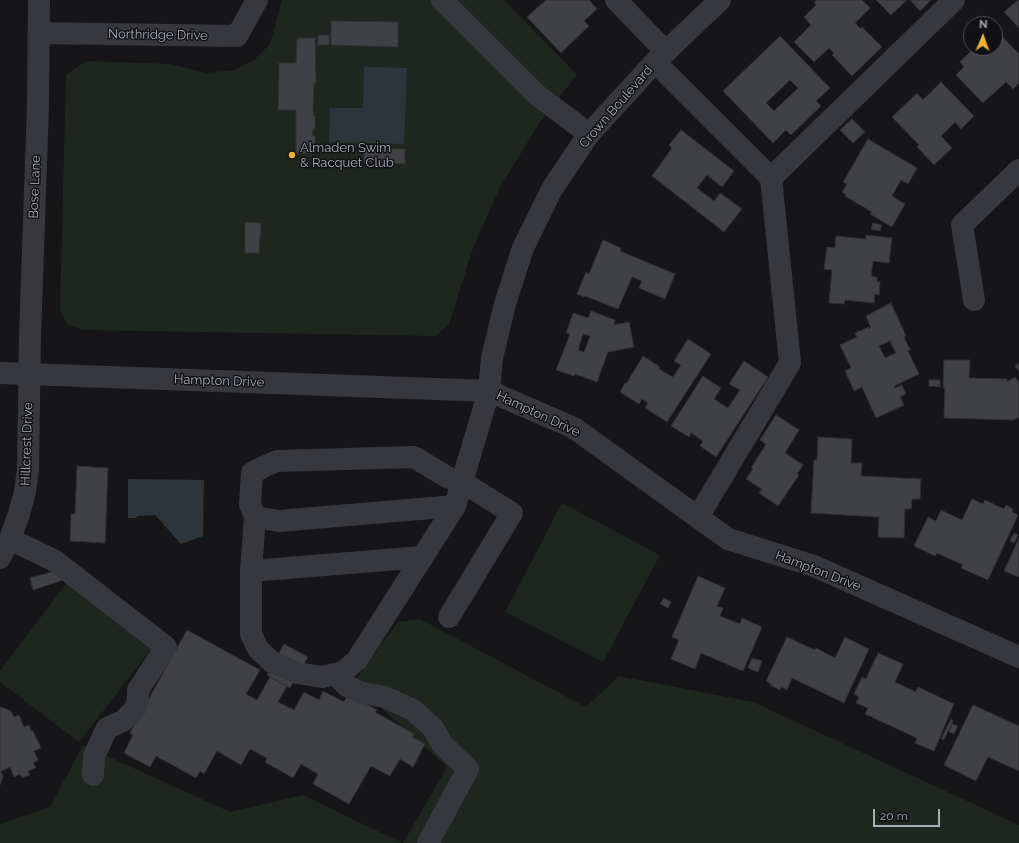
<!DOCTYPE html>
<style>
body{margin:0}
#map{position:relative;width:1019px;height:843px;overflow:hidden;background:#161618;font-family:Raleway,sans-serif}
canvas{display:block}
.north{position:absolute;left:963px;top:16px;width:40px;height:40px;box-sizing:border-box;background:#111113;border:1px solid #4d4f55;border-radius:50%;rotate:2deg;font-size:11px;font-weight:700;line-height:16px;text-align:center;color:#a8adb8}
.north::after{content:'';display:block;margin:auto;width:14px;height:18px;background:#f2b134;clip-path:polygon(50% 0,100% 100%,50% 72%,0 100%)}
.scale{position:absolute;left:873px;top:809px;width:67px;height:18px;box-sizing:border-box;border:2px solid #a8adb8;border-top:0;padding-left:5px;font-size:12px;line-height:14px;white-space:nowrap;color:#a8adb8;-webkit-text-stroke:3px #111113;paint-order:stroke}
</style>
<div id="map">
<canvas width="1019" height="843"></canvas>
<div class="north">N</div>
<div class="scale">20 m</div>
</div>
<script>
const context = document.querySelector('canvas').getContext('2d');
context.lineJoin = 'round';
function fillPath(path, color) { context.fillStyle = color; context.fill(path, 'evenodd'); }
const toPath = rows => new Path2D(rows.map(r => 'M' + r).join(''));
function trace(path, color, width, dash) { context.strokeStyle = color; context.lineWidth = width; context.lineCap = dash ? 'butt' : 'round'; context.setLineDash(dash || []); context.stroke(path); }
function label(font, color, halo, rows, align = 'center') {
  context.font = font + ' Raleway,sans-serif'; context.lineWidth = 3; context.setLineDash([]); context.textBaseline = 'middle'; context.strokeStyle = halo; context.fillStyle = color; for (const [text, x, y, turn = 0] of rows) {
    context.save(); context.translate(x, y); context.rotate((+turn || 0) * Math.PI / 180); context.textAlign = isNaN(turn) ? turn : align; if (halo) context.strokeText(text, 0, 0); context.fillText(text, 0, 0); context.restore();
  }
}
fillPath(toPath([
 [282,0,504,0,577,75,541,120,499,189,472,251,449,325,435,336,83,330,67,324,60,310,66,75,86,61,170,64,206,73,234,70,254,60,270,44],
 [562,503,660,555,603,662,505,612],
 [68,581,153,647,79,742,0,682,0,671],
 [420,619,586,707,619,676,753,702,1019,825,1019,843,403,843,447,767,353,683,398,622],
 [83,745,230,812,303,795,402,843,0,843,0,824,50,807]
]), '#1e261f');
fillPath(toPath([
 [364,67,407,68,404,144,329,142,330,108,363,108],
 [128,479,204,480,203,536,181,544,155,515,138,516,136,518,128,518]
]), '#2c353c');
const building = toPath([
 [546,0,589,0,597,9,584,21,589,26,561,53,527,17,546,0],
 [817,0,862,0,870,8,855,23,861,29,862,27,882,47,852,76,832,55,834,53,829,48,814,62,794,42,811,25,804,17,816,5,814,2,817,0],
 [876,0,907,0,891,15,876,0],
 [910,0,931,0,920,11,910,0],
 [1018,0,1019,0,1019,28,1004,12,1018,0],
 [331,21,398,22,398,47,331,45,331,21],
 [995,29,1019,54,1019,83,1013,89,1006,82,983,103,956,75,964,67,960,62,974,48,995,48,995,29],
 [318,35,329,35,329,45,318,45,318,35],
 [780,36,830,88,816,101,821,106,791,135,786,130,773,143,723,91,780,36],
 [790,80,798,88,774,111,766,103,790,80],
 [297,38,315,38,316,83,314,83,313,116,315,115,315,129,313,129,313,136,315,136,315,153,296,154,296,110,278,110,279,63,296,63,297,38],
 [941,82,974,116,961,129,955,122,941,136,952,148,934,165,917,147,919,145,892,117,917,93,923,100,941,82],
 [852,119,865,132,853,143,840,130,852,119],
 [681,130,734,171,722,187,707,175,697,188,714,201,720,193,742,209,724,232,652,176,672,148,669,145,681,130],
 [868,139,917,168,908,184,901,180,892,196,905,204,892,227,870,214,872,212,845,196,846,195,842,192,847,184,843,182,868,139],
 [364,148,405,149,405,164,364,162,364,148],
 [245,222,261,223,259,253,245,253,245,222],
 [873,223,882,225,880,231,871,229,873,223],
 [866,235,892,238,889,263,873,261,871,276,877,277,877,282,880,282,879,295,875,294,874,303,845,300,844,304,829,303,832,270,824,269,827,247,835,248,836,236,866,239,866,235],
 [603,240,621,248,620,251,675,274,665,299,639,288,642,281,632,277,618,309,585,296,584,297,577,294,586,272,589,274,603,240],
 [891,303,906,336,904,337,910,350,908,351,919,374,894,386,895,388,902,385,906,394,900,397,904,405,876,418,862,387,854,391,845,371,851,368,840,345,857,337,855,333,869,327,869,329,871,328,866,316,891,303],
 [890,341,896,353,885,358,879,346,890,341],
 [591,311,615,320,614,325,629,322,634,347,608,352,597,382,575,374,574,376,556,370,570,334,566,333,573,313,588,318,591,311],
 [583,334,590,336,584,352,578,350,583,334],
 [688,339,711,354,667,422,645,408,648,403,642,399,639,404,620,392,625,383,626,384,643,356,660,367,659,369,673,377,681,365,674,361,688,339],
 [944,360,970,360,969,378,1007,379,1007,382,1015,377,1019,383,1019,417,1014,420,944,418,945,388,943,388,944,360],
 [744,361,768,377,716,457,700,446,703,441,691,433,689,437,671,426,703,376,721,388,714,399,728,408,740,390,729,384,744,361],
 [1019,363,1019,371,1015,366,1019,363],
 [929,380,940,380,940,387,929,386,929,380],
 [776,415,799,430,785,453,803,465,797,474,799,475,778,506,759,493,762,489,746,479,753,469,751,468,766,444,760,440,776,415],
 [818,437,852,439,851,463,862,463,861,476,921,479,920,499,912,499,911,509,905,509,904,538,878,537,879,517,811,513,814,460,817,460,818,437],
 [77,466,108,468,105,543,70,541,71,514,75,514,77,466],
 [972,499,983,504,985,500,1004,509,1006,505,1013,509,1012,512,1018,515,988,580,961,568,963,565,937,553,935,556,914,546,928,517,936,521,941,510,962,520,972,499],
 [1014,533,1018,535,1014,543,1010,541,1014,533],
 [1019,538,1019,577,1004,571,1019,538],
 [59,570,69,578,33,590,30,578,59,570],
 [698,576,725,588,717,606,723,608,720,616,740,624,742,618,762,627,743,671,701,653,695,669,671,659,679,640,672,637,698,576],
 [664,598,671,602,668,608,660,604,664,598],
 [187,630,260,670,246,694,257,700,270,677,287,686,278,702,294,710,304,692,319,700,323,691,344,702,348,694,377,710,375,712,414,734,412,737,425,744,413,767,400,759,390,776,371,766,349,804,313,784,318,774,301,764,293,778,265,762,267,758,250,749,241,765,217,751,204,774,200,771,196,778,156,756,150,767,124,753,133,735,130,733,187,630],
 [787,637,815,650,816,648,835,658,845,637,869,649,844,703,792,678,787,690,781,687,780,690,770,685,771,684,766,681,787,637],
 [284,644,308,657,290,688,267,675,284,644],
 [878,653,903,664,895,682,916,692,918,687,954,704,934,751,915,743,917,738,865,714,868,708,856,703,859,697,854,694,862,677,866,679,878,653],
 [752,658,762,661,758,672,748,668,752,658],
 [973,705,1019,726,1019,771,988,757,976,781,944,765,973,705],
 [1,707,11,711,14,717,19,715,24,727,29,725,31,731,33,731,41,748,34,751,38,760,33,763,36,768,28,771,30,775,22,778,20,774,14,777,10,767,1,771,3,777,0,785,0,708,1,707],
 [951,719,953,721,944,740,941,739,951,719],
 [952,724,958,726,954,734,949,732,952,724]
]);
fillPath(building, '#404145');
trace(building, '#303034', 1);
trace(toPath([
 [442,0,537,95,589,134],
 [616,0,666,52],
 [39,33,237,36,257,0],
 [655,62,771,178,790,363,698,517],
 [771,178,954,0],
 [974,300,962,225,1019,170],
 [0,373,489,391,574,428,728,539,814,566,1019,657],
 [255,517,251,571,251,634,258,649,272,662,297,673,322,677,343,672,357,660,455,506,462,482,447,477,414,457,277,461,263,467,252,473,250,504,255,517,279,521,455,506],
 [10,539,55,561,166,647,138,690,138,699,136,707,131,713,123,721,107,728,94,756,93,775],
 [0,558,10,539,19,514,25,492,28,469,30,337,38,105,39,0],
 [251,571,423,557],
 [449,617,512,513,462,482,489,391,492,358,505,304,523,248,552,189,589,134,655,62,720,0],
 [335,674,347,686,362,693,385,697,413,710,433,728,442,744,468,769,428,843]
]), '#37383d', 22);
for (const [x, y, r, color] of [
 [292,155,4,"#f2b134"]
]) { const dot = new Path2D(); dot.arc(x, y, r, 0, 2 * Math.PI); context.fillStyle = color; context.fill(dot); trace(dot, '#111113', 1.5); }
label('13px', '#a8adb8', '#111113', [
 ["Northridge Drive",158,35,1],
 ["Crown Boulevard",616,107,-49],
 ["Bose Lane",35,187,-88],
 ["Hampton Drive",219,381,2],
 ["Hampton Drive",538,414,25],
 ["Hillcrest Drive",27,444,-88],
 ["Hampton Drive",818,571,21]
]);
label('13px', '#a8adb8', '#111113', [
 ["Almaden Swim",300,148],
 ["& Racquet Club",300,163]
], 'left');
</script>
